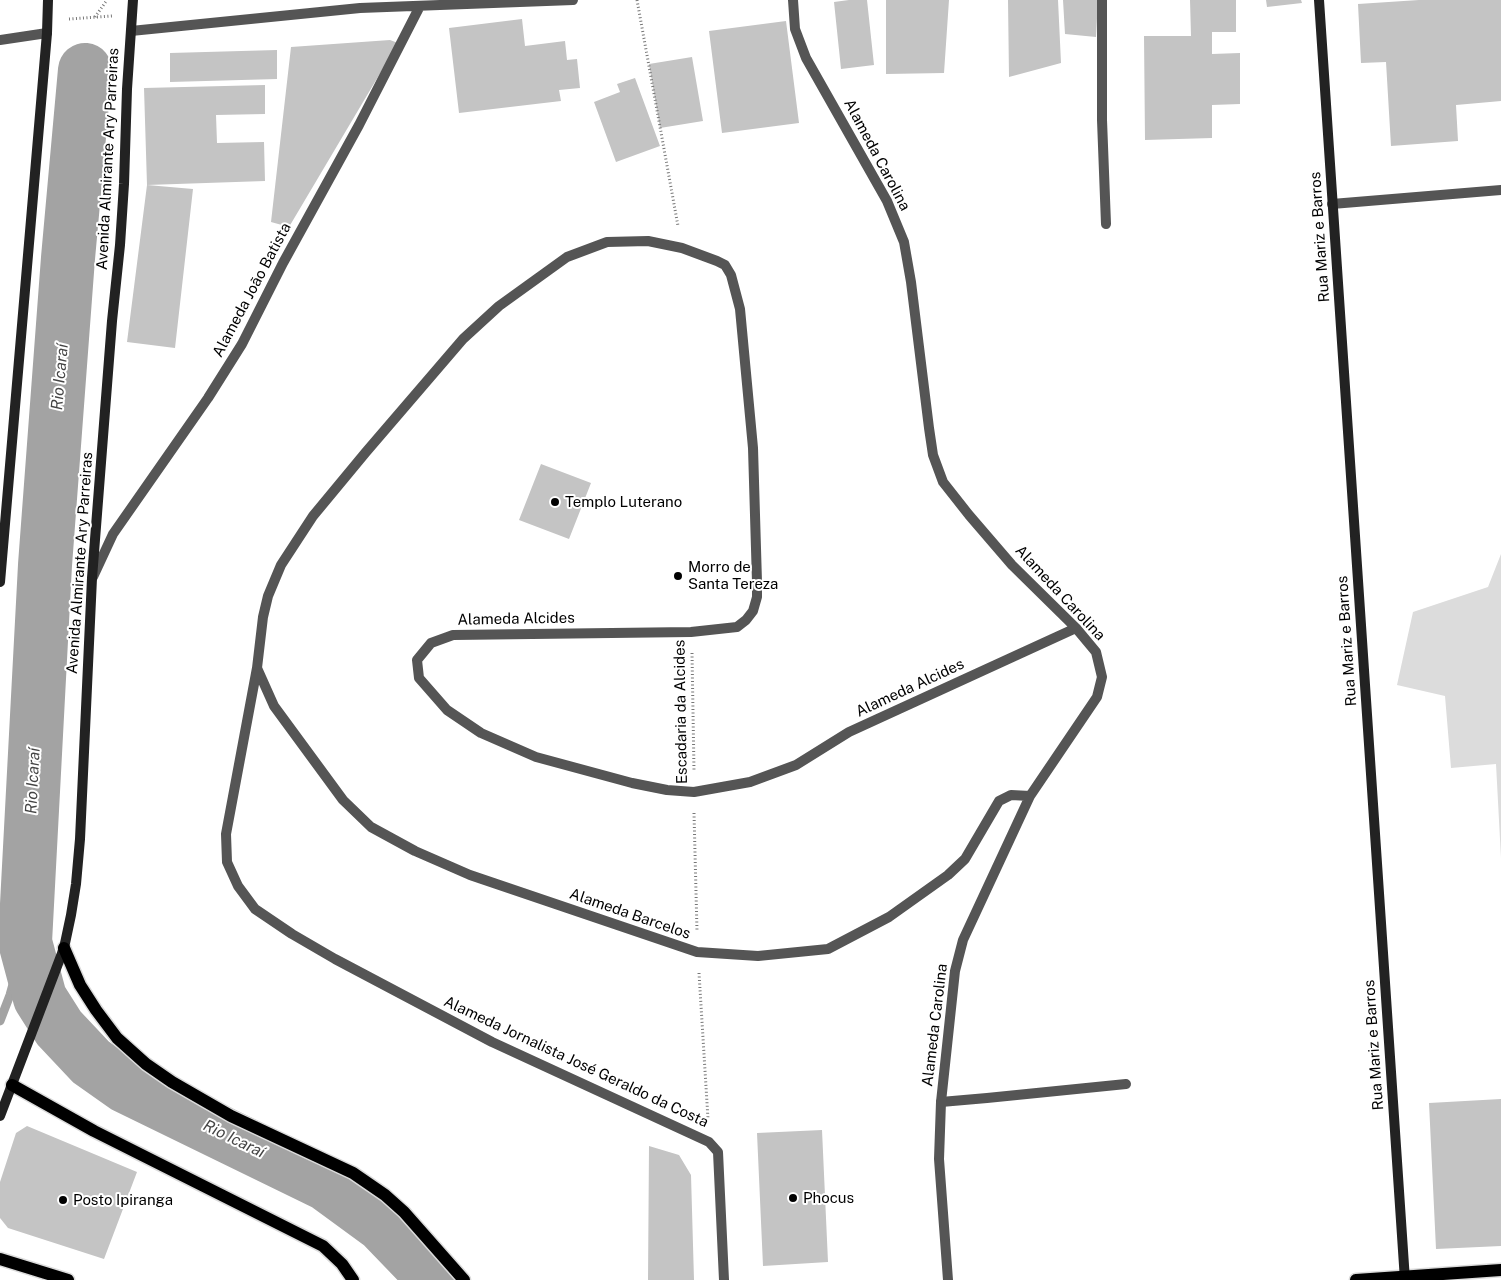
<!DOCTYPE html>
<meta charset="utf-8">
<style>
body{margin:0}
canvas{display:block;background:#fff}
</style>
<canvas width="1501" height="1280"></canvas>
<script>
const context = document.querySelector('canvas').getContext('2d');
context.lineJoin = 'round';
function fillPath(path, color) { context.fillStyle = color; context.fill(path, 'evenodd'); }
const toPath = rows => new Path2D(rows.map(r => 'M' + r).join(''));
function trace(path, color, width, dash) { context.strokeStyle = color; context.lineWidth = width; context.lineCap = dash ? 'butt' : 'round'; context.setLineDash(dash || []); context.stroke(path); }
function label(font, color, halo, rows, align = 'center') {
  context.font = font + ' "Public Sans",sans-serif'; context.lineWidth = 4; context.setLineDash([]); context.textBaseline = 'middle'; context.strokeStyle = halo; context.fillStyle = color; for (const [text, x, y, turn = 0] of rows) {
    context.save(); context.translate(x, y); context.rotate((+turn || 0) * Math.PI / 180); context.textAlign = isNaN(turn) ? turn : align; if (halo) context.strokeText(text, 0, 0); context.fillText(text, 0, 0); context.restore();
  }
}
fillPath(toPath([
 [1501,554,1501,858,1496,764,1451,768,1445,696,1397,685,1413,612,1488,587]
]), '#dcdcdc');
trace(toPath([
 [0,1021,10,995,25,942]
]), '#a3a3a3', 9);
trace(toPath([
 [85,70,68,258,45,565,25,942,40,998,59,1028,91,1062,125,1086,326,1184,382,1225,435,1280]
]), '#a3a3a3', 54);
fillPath(toPath([
 [849,0,867,0,874,65,841,69,834,2],
 [886,0,949,0,944,73,886,74],
 [1008,0,1058,0,1061,63,1009,77],
 [1063,0,1098,0,1096,37,1065,34],
 [1190,0,1236,0,1236,32,1212,32,1212,54,1240,53,1240,104,1212,105,1212,138,1145,140,1144,36,1191,36],
 [1266,0,1301,0,1302,3,1267,7],
 [1419,0,1501,0,1501,101,1456,105,1458,141,1391,146,1386,62,1361,63,1358,4],
 [522,19,525,46,565,41,567,60,577,59,580,88,559,90,561,101,459,113,449,28],
 [786,21,799,123,722,133,709,31],
 [390,40,398,43,289,227,271,222,291,47],
 [277,50,277,79,170,82,170,53],
 [692,57,703,121,660,128,649,64],
 [635,78,660,146,616,162,594,102,620,92,617,84],
 [265,85,265,114,216,115,217,143,264,142,265,181,147,185,144,88],
 [147,185,193,189,175,348,127,342],
 [541,464,591,483,569,539,519,520],
 [1501,1099,1501,1246,1436,1249,1429,1103],
 [27,1126,137,1172,104,1259,8,1228,0,1218,0,1182,16,1133],
 [822,1130,828,1262,763,1266,757,1133],
 [649,1146,679,1155,691,1175,694,1280,648,1280]
]), '#c4c4c4');
const primary = toPath([
 [64,948,80,985,96,1010,117,1038,146,1064,172,1082,231,1116,353,1173,385,1195,404,1212,464,1280],
 [12,1085,94,1131,323,1246,342,1264,353,1280],
 [0,1259,68,1280],
 [1356,1280,1501,1270]
]);
trace(primary, '#dbdbdb', 15);
trace(toPath([
 [637,0,678,226],
 [95,17,107,0],
 [69,19,112,16],
 [692,653,694,771],
 [694,813,697,931],
 [699,973,708,1119]
]), '#777', 3, [1, 2.5]);
trace(toPath([
 [941,1102,987,1098,1126,1084]
]), '#555', 10);
trace(toPath([
 [793,0,795,29,806,58,887,201,904,242,911,282,929,428,933,455,943,482,969,515,1012,565,1076,628,1096,652,1102,677,1097,697,1030,796,963,940,955,971,941,1102,939,1159,948,1280],
 [1102,0,1102,120,1106,224],
 [131,31,360,8,573,0],
 [0,40,47,33],
 [1332,204,1501,190],
 [93,577,113,534,208,398,242,344,283,263,359,125,420,6],
 [257,668,274,706,343,800,371,827,415,851,470,875,697,952,758,956,828,949,889,917,948,875,965,859,999,801,1011,795,1030,796],
 [724,1280,718,1152,709,1142,492,1042,335,959,292,934,255,909,238,886,227,862,226,834,257,668,263,617,268,596,281,565,313,516,366,452,463,339,499,306,567,257,607,242,648,241,682,248,717,261,725,265,731,275,740,309,753,448,757,582,757,597,753,611,746,620,737,627,691,632,453,635,431,643,417,660,419,678,447,710,481,733,536,757,632,783,667,790,694,792,750,782,796,765,849,732,1076,628]
]), '#555', 10);
trace(toPath([
 [1319,0,1405,1280],
 [0,582,47,33,48,0],
 [0,1116,64,948,71,915,76,884,80,839,92,578,112,321,120,245,124,184,127,89,133,0]
]), '#222', 10);
trace(primary, '#000', 12);
for (const [x, y, r, color] of [
 [555,502,5,"#000"],
 [678,576,5,"#000"],
 [793,1198,5,"#000"],
 [63,1200,5,"#000"]
]) { const dot = new Path2D(); dot.arc(x, y, r, 0, 2 * Math.PI); context.fillStyle = color; context.fill(dot); trace(dot, '#fff', 2); }
label('15px', '#000', '#fff', [
 ["Alameda Carolina",877,155,62],
 ["Avenida Almirante Ary Parreiras",108,159,-87],
 ["Rua Mariz e Barros",1320,237,-94],
 ["Alameda João Batista",252,290,-62],
 ["Avenida Almirante Ary Parreiras",80,563,-86],
 ["Alameda Carolina",1060,593,47],
 ["Alameda Alcides",516,619,-1],
 ["Rua Mariz e Barros",1347,641,-94],
 ["Alameda Alcides",910,688,-25],
 ["Escadaria da Alcides",681,712,-91],
 ["Alameda Barcelos",630,914,19],
 ["Alameda Carolina",935,1025,-83],
 ["Rua Mariz e Barros",1374,1045,-94],
 ["Alameda Jornalista José Geraldo da Costa",576,1062,25]
]);
label('15px', '#000', '#fff', [
 ["Templo Luterano",565,502],
 ["Morro de",688,567],
 ["Santa Tereza",688,584],
 ["Phocus",803,1198],
 ["Posto Ipiranga",73,1200]
], 'left');
label('italic 16px', '#444', '#fff', [
 ["Rio Icaraí",60,377,-85],
 ["Rio Icaraí",33,781,-87],
 ["Rio Icaraí",234,1139,26]
]);
</script>
